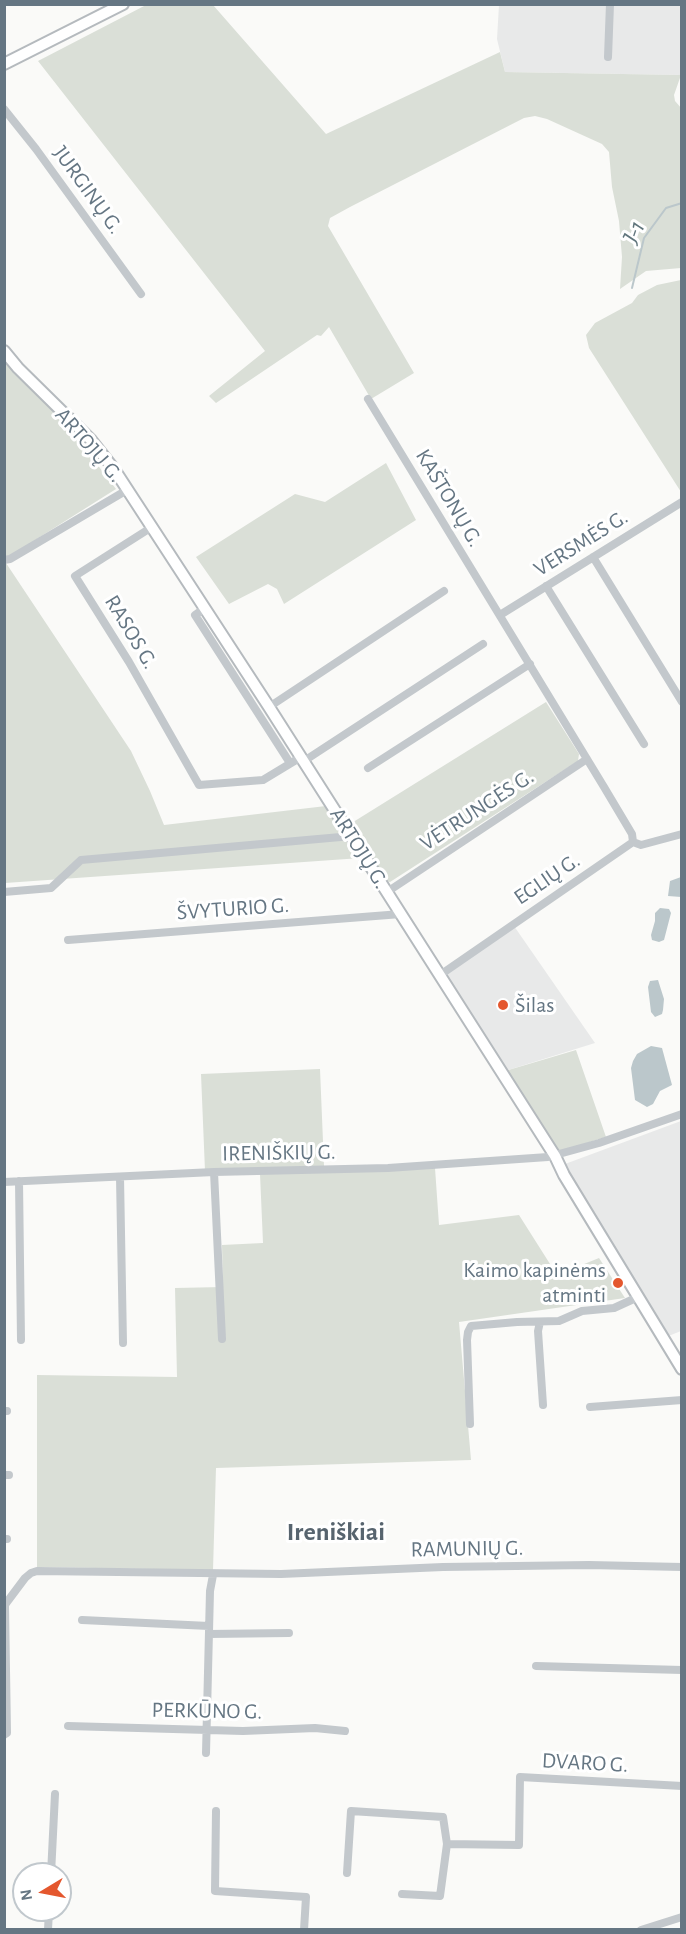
<!DOCTYPE html>
<meta charset="utf-8">
<style>
body{margin:0}
#map{position:relative;width:686px;height:1934px;overflow:hidden;background:#fafaf8;font-family:"Alegreya Sans",sans-serif}
canvas{display:block}
.frame{position:absolute;inset:0;border:6px solid #657683;pointer-events:none}
.north{position:absolute;left:12px;top:1862px;width:60px;height:60px;box-sizing:border-box;background:#fff;border:2px solid #c1c8cd;border-radius:50%;rotate:260deg;font-size:16px;font-weight:700;line-height:24px;text-align:center;color:#657683}
.north::after{content:'';display:block;margin:auto;width:21px;height:27px;background:#e4572e;clip-path:polygon(50% 0,100% 100%,50% 72%,0 100%)}
</style>
<div id="map">
<canvas width="686" height="1934"></canvas>
<div class="frame"></div>
<div class="north">N</div>
</div>
<script>
const context = document.querySelector('canvas').getContext('2d');
context.lineJoin = 'round';
function fillPath(path, color) { context.fillStyle = color; context.fill(path, 'evenodd'); }
const toPath = rows => new Path2D(rows.map(r => 'M' + r).join(''));
function trace(path, color, width, dash) { context.strokeStyle = color; context.lineWidth = width; context.lineCap = dash ? 'butt' : 'round'; context.setLineDash(dash || []); context.stroke(path); }
function label(font, color, halo, rows, align = 'center') {
  context.font = font + ' "Alegreya Sans",sans-serif'; context.lineWidth = 6; context.setLineDash([]); context.textBaseline = 'middle'; context.strokeStyle = halo; context.fillStyle = color; for (const [text, x, y, turn = 0] of rows) {
    context.save(); context.translate(x, y); context.rotate((+turn || 0) * Math.PI / 180); context.textAlign = isNaN(turn) ? turn : align; if (halo) context.strokeText(text, 0, 0); context.fillText(text, 0, 0); context.restore();
  }
}
fillPath(toPath([
 [499,5,681,5,681,75,505,72,497,39],
 [514,926,595,1043,505,1071,448,978,447,975,450,970],
 [681,1121,681,1331,666,1337,565,1164]
]), '#e8e9e9');
fillPath(toPath([
 [146,5,213,5,326,134,500,52,505,72,681,75,674,95,675,101,682,109,681,268,646,271,620,289,622,257,619,221,612,187,609,152,602,144,547,119,535,116,524,118,350,207,330,218,328,226,414,373,371,399,329,327,321,336,317,335,216,403,209,396,265,351,38,61],
 [681,280,682,280,681,492,589,348,586,335,595,323,632,303,638,295,657,285],
 [4,357,77,438,116,489,5,559],
 [386,463,416,520,284,604,277,589,268,584,229,604,196,557,295,494,325,502],
 [4,560,131,751,150,791,164,825,326,806,361,858,5,883],
 [546,702,579,754,578,761,390,882,387,881,350,824],
 [576,1050,606,1137,557,1152,505,1071],
 [320,1069,324,1166,205,1171,201,1074],
 [435,1168,439,1225,519,1215,557,1275,599,1258,625,1298,459,1322,471,1460,216,1468,213,1570,37,1567,37,1375,177,1377,175,1288,223,1287,222,1245,263,1243,260,1174]
]), '#dadfd7');
fillPath(toPath([
 [681,877,681,897,668,896,670,881],
 [660,908,669,909,671,913,664,940,659,942,652,940,651,935,655,921,655,913],
 [658,980,664,999,663,1010,662,1014,655,1017,651,1012,648,987,650,981],
 [651,1046,662,1048,672,1085,660,1091,653,1104,647,1107,635,1100,631,1068,633,1061,637,1054]
]), '#bbc7cb');
trace(toPath([
 [632,288,644,238,666,208,682,203]
]), '#bbc7cb', 2);
const major = toPath([
 [4,64,123,4],
 [4,351,18,368,91,440,114,469,269,707,555,1156,564,1175,682,1369]
]);
trace(major, '#b5babe', 14);
trace(toPath([
 [608,57,610,4],
 [4,109,36,149,141,294],
 [368,399,604,787,632,834,633,842],
 [152,527,75,576,129,662,199,785,263,780,301,757],
 [593,557,682,702],
 [4,560,10,559,127,490],
 [546,586,644,744],
 [205,608,195,615,290,763],
 [500,615,682,502],
 [269,707,444,591],
 [304,761,483,644],
 [368,768,530,664],
 [4,892,51,888,81,860,352,836],
 [387,892,587,759],
 [68,940,401,914],
 [440,975,633,842,641,845,682,834],
 [214,1172,222,1339],
 [120,1177,123,1343],
 [19,1181,21,1340],
 [4,1182,214,1172,388,1168,548,1157,599,1143,682,1114],
 [540,1322,538,1331,543,1405],
 [590,1407,682,1400],
 [4,1411,7,1411],
 [470,1424,467,1340,468,1332,471,1326,517,1322,559,1321,582,1311,614,1308,638,1297],
 [4,1475,9,1475],
 [4,1539,7,1539],
 [4,1606,25,1578,31,1573,37,1571,281,1574,443,1567,589,1565,682,1567],
 [82,1620,209,1626],
 [209,1634,289,1633],
 [536,1666,682,1670],
 [68,1726,243,1731,315,1728,345,1731],
 [4,1735,7,1733,5,1606],
 [206,1753,210,1591,213,1575],
 [216,1811,215,1891,306,1897,304,1930],
 [347,1873,351,1811,443,1817,447,1844,519,1845,520,1777,682,1786],
 [51,1874,55,1794],
 [402,1894,440,1896,447,1844],
 [48,1930,49,1910],
 [641,1930,682,1917]
]), '#c3c8cc', 8);
trace(major, '#fff', 10);
for (const [x, y, r, color] of [
 [503,1005,6,"#e4572e"],
 [618,1283,6,"#e4572e"]
]) { const dot = new Path2D(); dot.arc(x, y, r, 0, 2 * Math.PI); context.fillStyle = color; context.fill(dot); trace(dot, '#fff', 2); }
label('22px', '#657683', '#fff', [
 ["JURGINŲ G.",88,190,54],
 ["ARTOJŲ G.",89,445,49],
 ["KAŠTONŲ G.",449,498,59],
 ["VERSMĖS G.",581,543,-32],
 ["RASOS G.",131,632,59],
 ["VĖTRUNGĖS G.",477,810,-33],
 ["ARTOJŲ G.",359,848,58],
 ["EGLIŲ G.",547,879,-34],
 ["ŠVYTURIO G.",233,909,-4],
 ["IRENIŠKIŲ G.",279,1153,-1],
 ["RAMUNIŲ G.",467,1549,-1],
 ["PERKŪNO G.",207,1711,1],
 ["DVARO G.",585,1763,3]
]);
label('22px', '#657683', '#fff', [
 ["Šilas",515,1005],
 ["Kaimo kapinėms",606,1270,"right"],
 ["atminti",606,1295,"right"]
], 'left');
label('italic 24px', '#60757c', '#fff', [
 ["J-1",634,232,-64]
]);
label('bold 26px', '#57646e', '#fff', [
 ["Ireniškiai",336,1532]
]);
</script>
